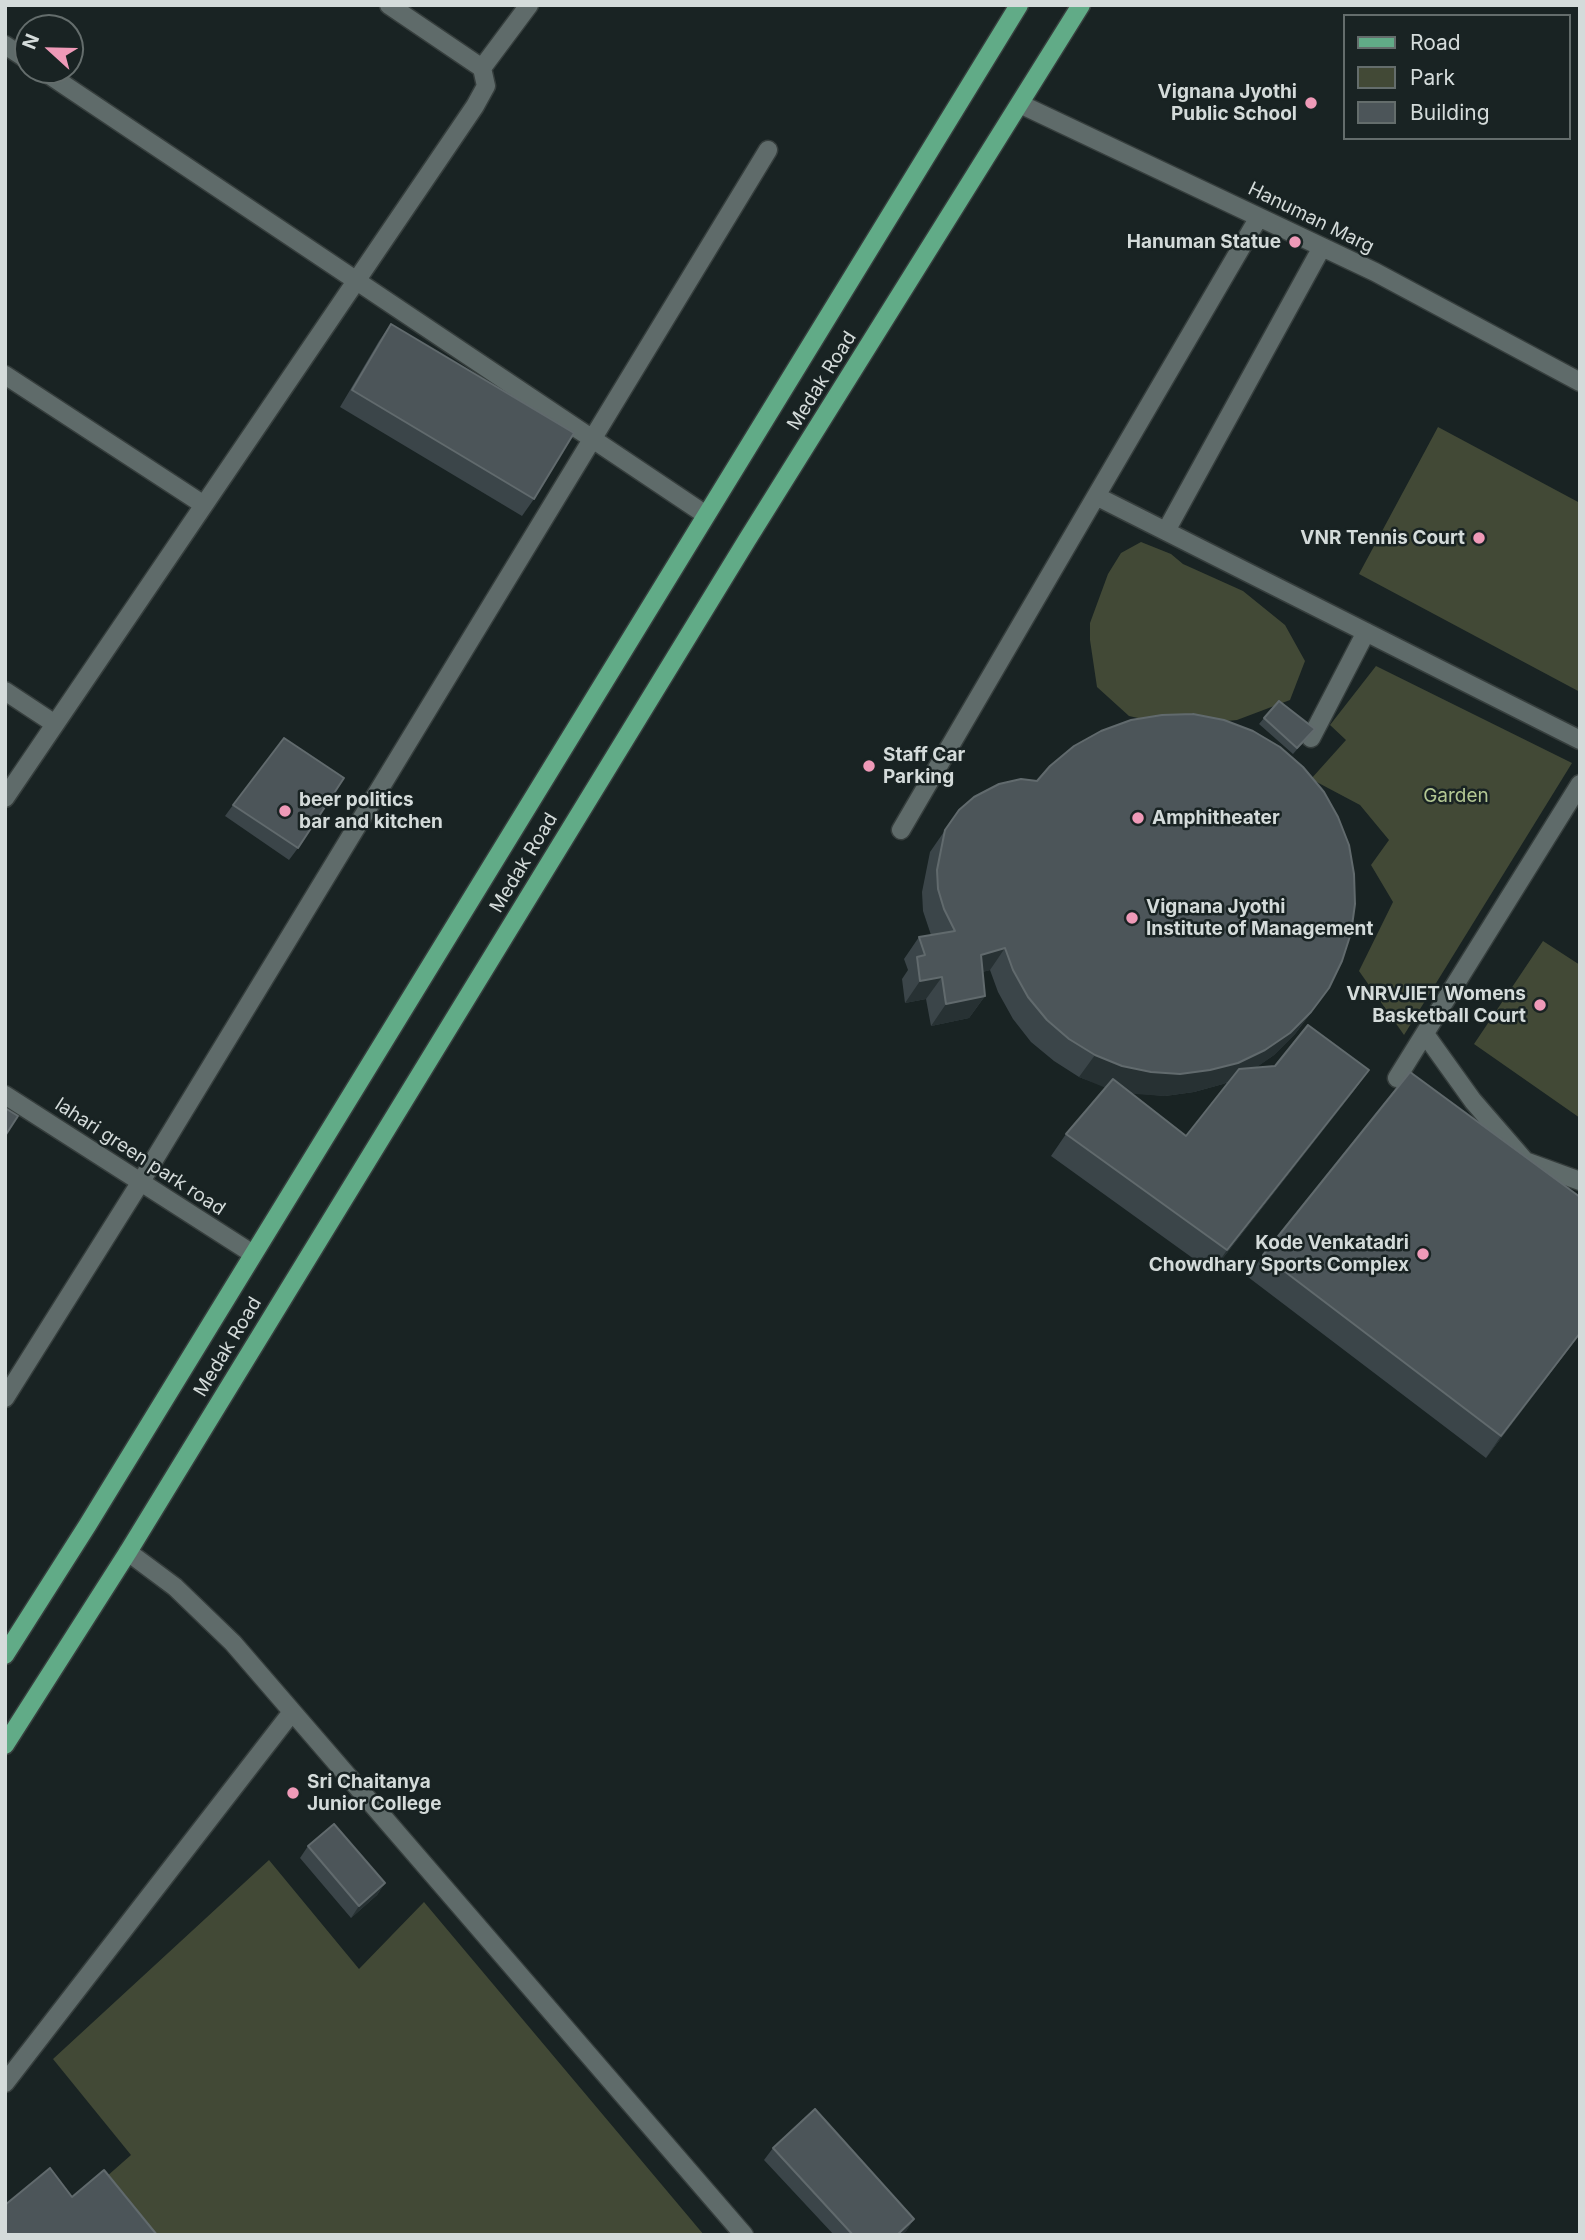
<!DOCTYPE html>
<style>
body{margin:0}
#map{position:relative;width:1585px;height:2240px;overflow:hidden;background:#192323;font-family:Inter,sans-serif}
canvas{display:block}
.frame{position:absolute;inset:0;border:7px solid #d4dbda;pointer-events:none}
.legend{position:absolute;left:1343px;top:14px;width:228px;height:126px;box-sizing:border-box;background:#192323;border:2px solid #646d6c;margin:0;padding:9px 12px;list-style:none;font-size:21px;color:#d4dbda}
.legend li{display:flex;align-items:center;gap:14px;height:35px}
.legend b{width:35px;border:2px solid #646d6c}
.north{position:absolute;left:14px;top:14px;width:70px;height:70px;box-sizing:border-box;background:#192323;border:2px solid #646d6c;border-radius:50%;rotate:292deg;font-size:19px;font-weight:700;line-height:28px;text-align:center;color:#d4dbda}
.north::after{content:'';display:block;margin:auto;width:24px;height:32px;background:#ef9ab8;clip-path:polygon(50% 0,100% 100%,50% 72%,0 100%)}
</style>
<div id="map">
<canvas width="1585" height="2240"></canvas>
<div class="frame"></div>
<ul class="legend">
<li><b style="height:9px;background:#61ab87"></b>Road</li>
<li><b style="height:19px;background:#424936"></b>Park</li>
<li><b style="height:19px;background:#4c5559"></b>Building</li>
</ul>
<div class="north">N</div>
</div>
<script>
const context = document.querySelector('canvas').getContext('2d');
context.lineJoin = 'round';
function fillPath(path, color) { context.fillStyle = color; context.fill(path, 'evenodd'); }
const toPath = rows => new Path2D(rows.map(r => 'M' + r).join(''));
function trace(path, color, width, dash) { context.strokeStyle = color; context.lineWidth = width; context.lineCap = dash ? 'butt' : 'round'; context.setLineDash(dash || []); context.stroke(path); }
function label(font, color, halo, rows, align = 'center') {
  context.font = font + ' Inter,sans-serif'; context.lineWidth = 5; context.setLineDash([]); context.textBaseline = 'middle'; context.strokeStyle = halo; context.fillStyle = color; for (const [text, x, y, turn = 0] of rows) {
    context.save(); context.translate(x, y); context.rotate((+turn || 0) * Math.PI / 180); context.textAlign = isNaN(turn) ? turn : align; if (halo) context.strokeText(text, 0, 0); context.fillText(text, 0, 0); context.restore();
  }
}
fillPath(toPath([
 [1438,427,1580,503,1580,692,1359,574],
 [1141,542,1171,554,1183,564,1243,591,1285,625,1305,661,1290,700,1237,720,1174,726,1129,716,1097,687,1090,640,1090,623,1108,574,1121,553],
 [1376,666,1572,763,1404,1035,1359,971,1393,902,1371,865,1389,840,1360,805,1311,779,1346,740,1330,725],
 [1543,941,1580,965,1580,1118,1474,1044],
 [269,1860,359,1969,424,1902,704,2235,123,2235,89,2192,131,2155,53,2059]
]), '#424936');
const minor = toPath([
 [5,45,28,60],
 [482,68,529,5],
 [42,70,706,515],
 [1020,104,1375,272,1580,382],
 [5,375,204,505],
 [1096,496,1580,740],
 [1166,531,1322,247],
 [5,691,55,724],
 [1311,738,1366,632],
 [5,798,475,106,486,86,482,68,389,5],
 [901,830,1259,217],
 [1425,1034,1473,1101,1525,1161,1580,1181],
 [1397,1078,1580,784],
 [5,1095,253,1254],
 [5,1398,140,1183,768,150],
 [128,1552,175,1587,233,1643,744,2235],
 [5,2083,292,1712]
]);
const major = toPath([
 [5,1655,87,1526,1019,5],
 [5,1745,128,1552,747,540,1081,5]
]);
trace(minor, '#363e3d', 21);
trace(major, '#363e3d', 21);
trace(minor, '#5f6b6a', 18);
trace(major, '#61ab87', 18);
fillPath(toPath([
 [391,324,534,499,522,516,340,407,379,341],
 [1264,718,1315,729,1293,754,1259,724],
 [233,805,298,848,289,860,225,816],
 [959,810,1313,1010,1295,1034,1274,1055,1255,1068,1369,1070,1353,1092,1212,1272,1051,1156,1066,1134,1106,1087,1079,1077,1054,1061,1031,1042,1013,1019,998,992,990,970,982,972,985,996,969,1018,931,1026,926,999,905,1003,902,979,908,970,904,959,919,937,931,935,923,911,922,892,930,852],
 [1229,1082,1186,1136,1131,1093,1165,1096,1194,1092,1223,1084],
 [1263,1255,1580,1334,1486,1458,1248,1277],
 [308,1846,385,1883,377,1895,351,1918,300,1858],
 [773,2148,914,2219,906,2231,901,2235,834,2235,764,2160]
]), '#3b4549');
fillPath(toPath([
 [1005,948,990,970,965,977,981,955],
 [942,977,926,999,905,1003,920,981],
 [1329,988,1295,1034,1274,1055,1250,1072,1223,1084,1194,1092,1165,1096,1135,1094,1106,1088,1079,1077,1095,1055],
 [985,996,969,1018,931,1026,946,1004],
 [1369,1070,1353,1092,1212,1272,1227,1250],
 [1580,1333,1580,1334,1486,1458,1501,1436],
 [385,1883,377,1895,351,1918,359,1906],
 [914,2219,906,2231,901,2235,897,2235]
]), '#273133');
const building = toPath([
 [391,324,574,433,534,499,352,390,391,324],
 [1279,701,1315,729,1297,748,1264,718,1279,701],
 [1193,714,1224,720,1253,731,1280,747,1303,767,1324,792,1338,817,1349,845,1354,874,1355,904,1351,933,1342,961,1329,988,1311,1012,1290,1033,1265,1050,1238,1063,1210,1070,1180,1074,1151,1072,1122,1066,1095,1055,1069,1039,1047,1020,1028,997,1013,970,1005,948,981,955,985,996,946,1004,942,977,920,981,917,957,925,955,919,937,955,931,944,909,938,889,937,870,945,830,959,810,974,797,999,784,1021,779,1037,781,1050,766,1074,746,1101,731,1131,720,1162,715,1193,714],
 [284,738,344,778,298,848,233,805,284,738],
 [1308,1025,1369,1070,1227,1250,1066,1134,1113,1079,1186,1136,1239,1069,1275,1066,1308,1025],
 [1410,1072,1580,1197,1580,1333,1501,1436,1263,1255,1410,1072],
 [5,1108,18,1116,5,1136,5,1108],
 [334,1824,385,1883,359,1906,308,1846,334,1824],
 [815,2109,914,2219,897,2235,853,2235,773,2148,815,2109],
 [50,2168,72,2197,104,2170,157,2235,5,2235,5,2205,50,2168]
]);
fillPath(building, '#4c5559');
trace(building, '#616a6d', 2);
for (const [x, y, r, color] of [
 [1311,103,7,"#ef9ab8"],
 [1295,242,7,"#ef9ab8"],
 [1479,538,7,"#ef9ab8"],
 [869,766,7,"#ef9ab8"],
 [285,811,7,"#ef9ab8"],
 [1138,818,7,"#ef9ab8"],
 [1132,918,7,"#ef9ab8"],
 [1540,1005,7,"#ef9ab8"],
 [1423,1254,7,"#ef9ab8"],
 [293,1793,7,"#ef9ab8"]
]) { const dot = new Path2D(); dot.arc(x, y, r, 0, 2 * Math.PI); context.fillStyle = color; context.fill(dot); trace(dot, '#192323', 2.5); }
label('bold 19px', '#d4dbda', '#192323', [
 ["Vignana Jyothi",1297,92],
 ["Public School",1297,114],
 ["Hanuman Statue",1281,242],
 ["VNR Tennis Court",1465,538],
 ["Staff Car",883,755,"left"],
 ["Parking",883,777,"left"],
 ["beer politics",299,800,"left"],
 ["bar and kitchen",299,822,"left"],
 ["Amphitheater",1152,818,"left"],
 ["Vignana Jyothi",1146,907,"left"],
 ["Institute of Management",1146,929,"left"],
 ["VNRVJIET Womens",1526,994],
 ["Basketball Court",1526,1016],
 ["Kode Venkatadri",1409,1243],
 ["Chowdhary Sports Complex",1409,1265],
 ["Sri Chaitanya",307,1782,"left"],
 ["Junior College",307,1804,"left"]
], 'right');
label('19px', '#d4dbda', '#192323', [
 ["Hanuman Marg",1311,218,26],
 ["Medak Road",822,381,-58],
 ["Medak Road",524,863,-59],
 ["lahari green park road",140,1157,33],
 ["Medak Road",228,1347,-59]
]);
label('19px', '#b3c793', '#192323', [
 ["Garden",1456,796]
]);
</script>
